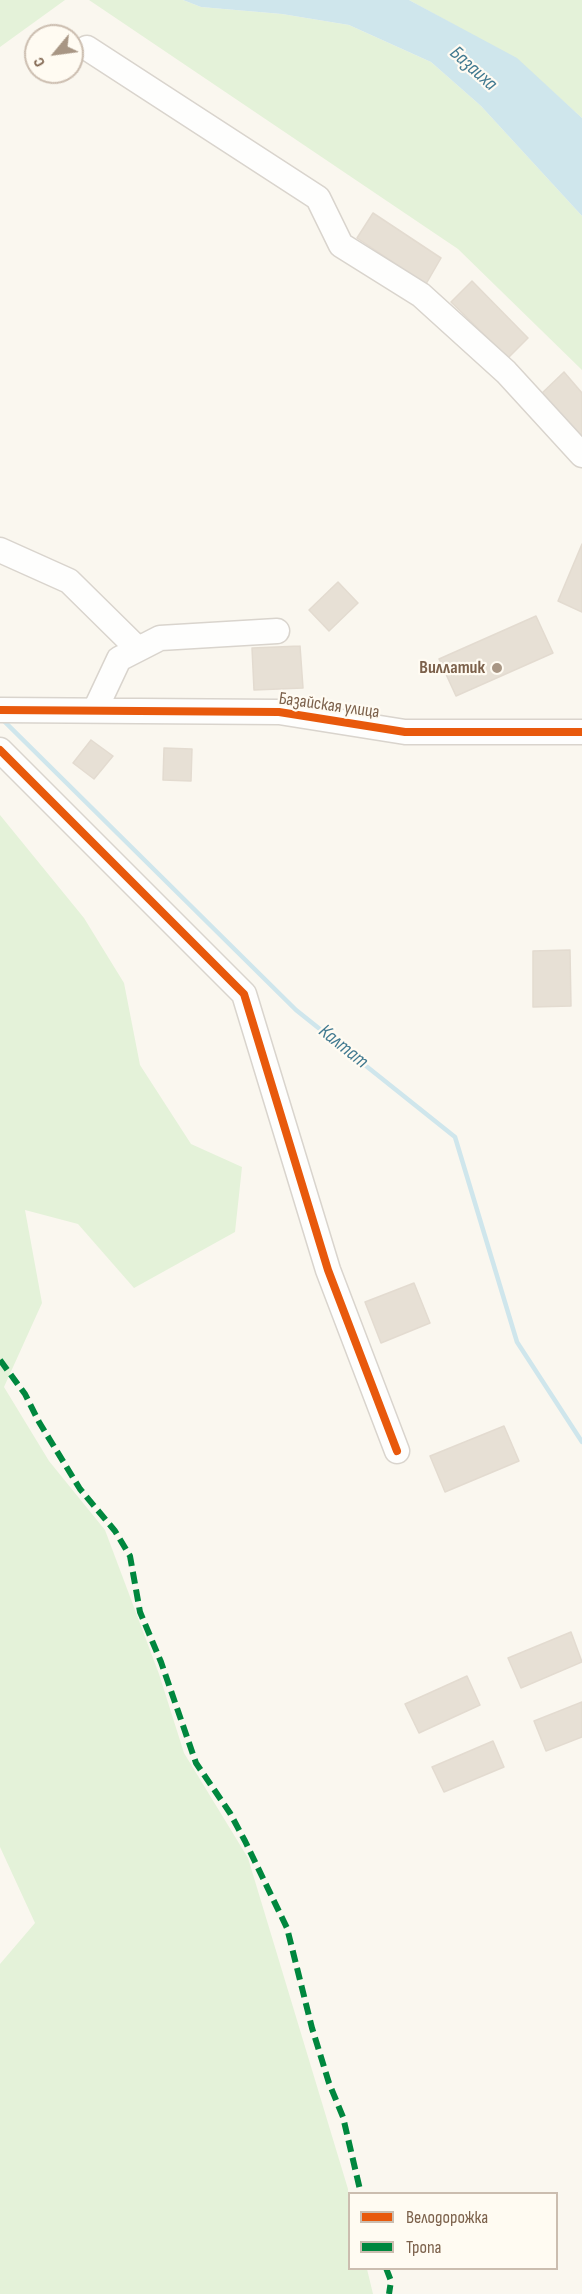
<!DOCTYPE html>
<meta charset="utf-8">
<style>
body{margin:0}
#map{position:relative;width:582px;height:2294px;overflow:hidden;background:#faf7ef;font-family:"Sofia Sans Condensed",sans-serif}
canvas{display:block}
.legend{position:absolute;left:348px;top:2192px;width:210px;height:78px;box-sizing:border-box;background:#fffbf2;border:2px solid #cbbdaf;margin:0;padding:8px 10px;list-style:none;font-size:18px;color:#7c614b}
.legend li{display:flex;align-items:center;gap:12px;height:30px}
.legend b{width:30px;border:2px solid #cbbdaf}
.north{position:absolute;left:24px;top:24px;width:60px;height:60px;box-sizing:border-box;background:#fffbf2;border:2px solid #cbbdaf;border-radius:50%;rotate:241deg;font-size:16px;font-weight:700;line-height:24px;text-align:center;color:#7c614b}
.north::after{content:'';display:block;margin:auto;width:21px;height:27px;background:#a89684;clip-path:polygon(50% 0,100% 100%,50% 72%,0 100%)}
</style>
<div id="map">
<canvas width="582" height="2294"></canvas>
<ul class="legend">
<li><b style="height:8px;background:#e8590c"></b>Велодорожка</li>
<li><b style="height:8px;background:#00873e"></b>Тропа</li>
</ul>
<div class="north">С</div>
</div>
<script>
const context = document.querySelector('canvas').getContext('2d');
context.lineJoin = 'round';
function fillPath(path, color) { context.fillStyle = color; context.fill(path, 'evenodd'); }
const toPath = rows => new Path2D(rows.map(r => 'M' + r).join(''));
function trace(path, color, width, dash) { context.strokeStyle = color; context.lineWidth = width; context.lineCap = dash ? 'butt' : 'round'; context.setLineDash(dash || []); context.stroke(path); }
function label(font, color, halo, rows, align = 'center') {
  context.font = font + ' "Sofia Sans Condensed",sans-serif'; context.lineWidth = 4.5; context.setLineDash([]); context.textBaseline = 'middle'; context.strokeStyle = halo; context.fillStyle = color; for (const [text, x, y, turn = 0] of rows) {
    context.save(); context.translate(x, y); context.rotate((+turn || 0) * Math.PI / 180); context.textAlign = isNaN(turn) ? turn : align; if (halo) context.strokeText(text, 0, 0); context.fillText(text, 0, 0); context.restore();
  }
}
fillPath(toPath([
 [0,0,65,0,0,47],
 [89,0,183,0,201,7,282,14,349,25,431,62,481,106,582,216,582,370,458,249],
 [409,0,582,0,582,118,542,82,458,27],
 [0,815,84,918,124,983,140,1065,191,1144,242,1167,235,1232,134,1288,78,1224,25,1210,42,1303,4,1387,49,1461,105,1530,159,1674,184,1753,248,1858,348,2189,350,2268,367,2269,373,2294,0,2294,0,1964,35,1923,0,1847]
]), '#e4f2d9');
fillPath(toPath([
 [183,0,409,0,517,58,582,118,582,216,481,106,431,62,349,25,282,14,201,7]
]), '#cfe6ec');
trace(toPath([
 [1,718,296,1010,455,1137,517,1342,582,1442]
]), '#cfe6ec', 4.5);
const building = toPath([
 [373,213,441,258,426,284,357,238,373,213],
 [472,281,528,338,508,358,451,302,472,281],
 [564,372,582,393,582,442,540,395,564,372],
 [582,544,582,612,558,601,582,544],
 [338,582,358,603,329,631,309,610,338,582],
 [536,616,553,653,456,696,439,659,536,616],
 [300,646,303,688,254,690,252,648,300,646],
 [91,740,113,756,94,779,73,763,91,740],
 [164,748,192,749,191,781,163,780,164,748],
 [570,950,571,1006,533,1007,533,951,570,950],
 [414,1283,430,1323,381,1343,365,1302,414,1283],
 [504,1426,519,1461,445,1492,430,1456,504,1426],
 [571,1632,582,1662,521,1688,508,1658,571,1632],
 [467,1676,480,1705,419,1733,405,1704,467,1676],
 [582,1702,582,1737,546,1751,534,1721,582,1702],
 [493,1741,504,1767,444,1792,432,1767,493,1741]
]);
fillPath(building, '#e7e0d5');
trace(building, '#e3dbd0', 1.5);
const minor = toPath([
 [87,48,318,198,341,245,421,295,506,372,582,455],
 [0,550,69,581,138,649],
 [0,710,279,712,405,732,582,732],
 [95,710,119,659,160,638,277,631],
 [0,750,244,994,328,1270,397,1451]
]);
trace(minor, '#d9d4cd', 27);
trace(minor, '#fefefd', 24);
trace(toPath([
 [0,1360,25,1394,39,1422,80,1489,115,1531,130,1556,140,1612,161,1662,196,1763,230,1813,245,1841,287,1928,312,2028,329,2083,343,2117,361,2194],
 [386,2268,391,2281,389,2294]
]), '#00873e', 6, [12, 6]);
trace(toPath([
 [0,710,279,712,405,732,582,732],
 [0,750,244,994,328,1270,397,1451]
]), '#e8590c', 8);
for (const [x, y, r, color] of [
 [497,668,6,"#a89684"]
]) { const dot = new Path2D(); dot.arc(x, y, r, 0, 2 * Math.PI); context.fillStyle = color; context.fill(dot); trace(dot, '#fffbf2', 2); }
label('bold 18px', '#7c614b', '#fffbf2', [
 ["Виллатик",485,668]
], 'right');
label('18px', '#7c614b', '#fffbf2', [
 ["Базайская улица",329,706,8]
]);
label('italic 20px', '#427a90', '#fffbf2', [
 ["Базаиха",473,69,42],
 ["Калтат",343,1047,39]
]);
</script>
